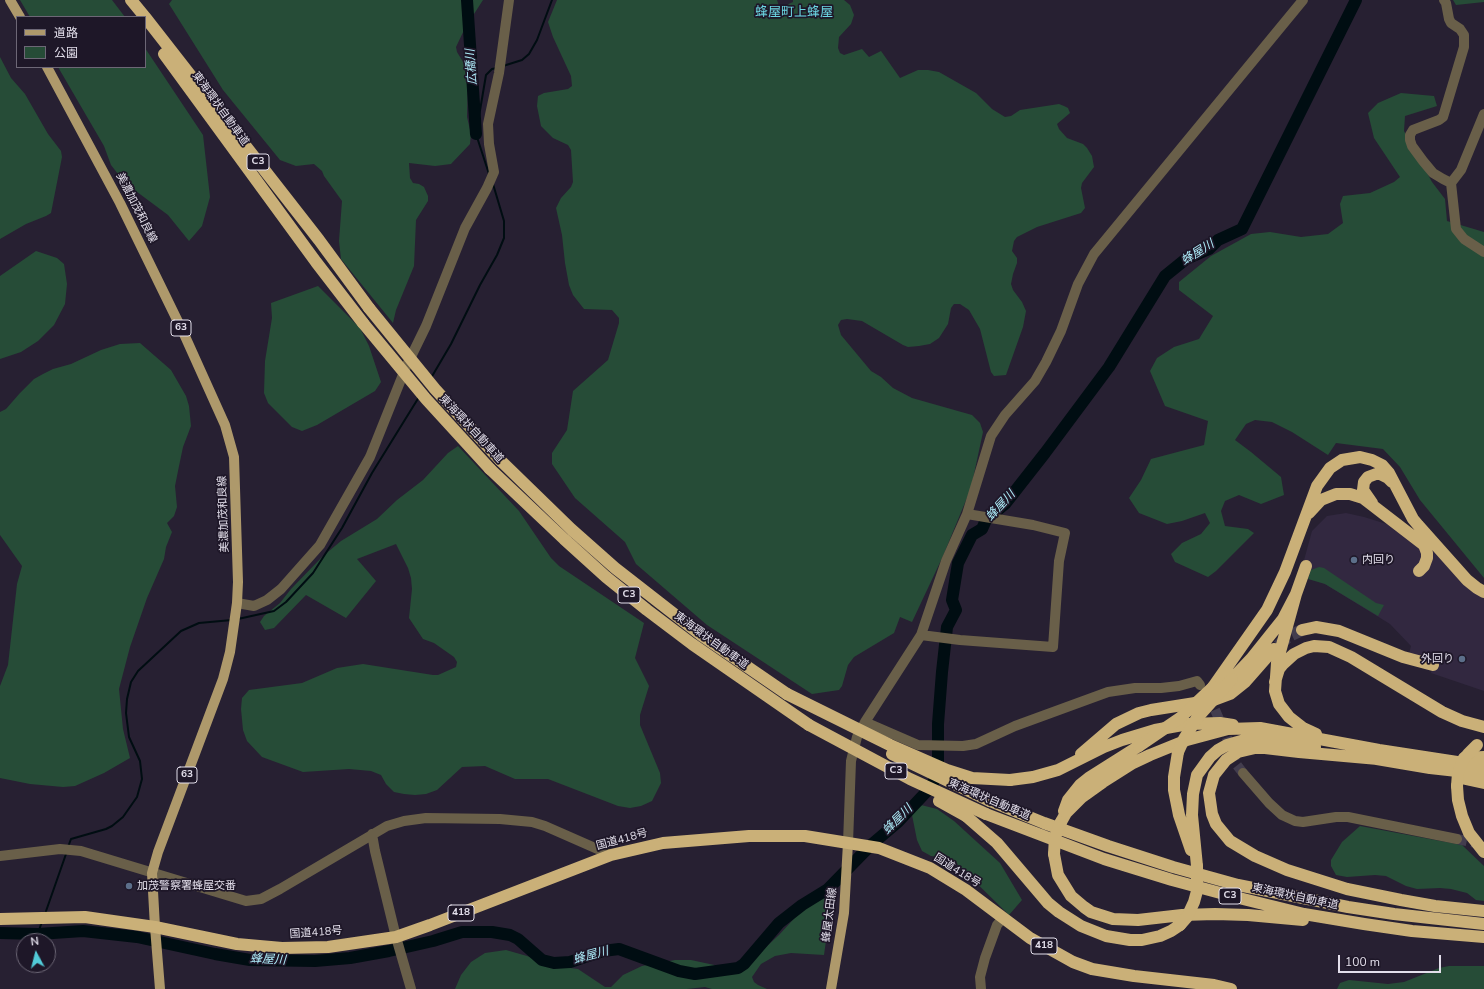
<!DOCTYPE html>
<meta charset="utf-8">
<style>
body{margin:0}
#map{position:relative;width:1484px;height:989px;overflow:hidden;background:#272032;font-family:"Nunito Sans","Noto Sans JP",sans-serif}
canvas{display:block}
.legend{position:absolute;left:16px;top:16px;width:130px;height:52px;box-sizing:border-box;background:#1e1728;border:1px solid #6d6776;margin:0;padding:5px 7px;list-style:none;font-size:12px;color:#e3dfeb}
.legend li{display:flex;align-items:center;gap:8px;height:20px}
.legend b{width:20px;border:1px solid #6d6776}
.north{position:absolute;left:16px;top:933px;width:40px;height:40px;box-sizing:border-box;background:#1e1728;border:1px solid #6d6776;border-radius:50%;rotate:353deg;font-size:11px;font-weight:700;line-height:16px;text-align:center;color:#e3dfeb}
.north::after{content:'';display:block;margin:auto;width:14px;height:18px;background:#52cbd8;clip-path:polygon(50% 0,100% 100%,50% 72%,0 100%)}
.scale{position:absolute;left:1338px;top:955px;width:103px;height:18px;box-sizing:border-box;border:2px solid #e3dfeb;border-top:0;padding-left:5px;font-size:12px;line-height:14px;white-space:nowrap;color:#e3dfeb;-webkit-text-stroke:3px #1e1728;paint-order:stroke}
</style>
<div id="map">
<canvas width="1484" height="989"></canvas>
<ul class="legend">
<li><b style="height:5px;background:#ae996b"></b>道路</li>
<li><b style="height:11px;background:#264c37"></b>公園</li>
</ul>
<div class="north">N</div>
<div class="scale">100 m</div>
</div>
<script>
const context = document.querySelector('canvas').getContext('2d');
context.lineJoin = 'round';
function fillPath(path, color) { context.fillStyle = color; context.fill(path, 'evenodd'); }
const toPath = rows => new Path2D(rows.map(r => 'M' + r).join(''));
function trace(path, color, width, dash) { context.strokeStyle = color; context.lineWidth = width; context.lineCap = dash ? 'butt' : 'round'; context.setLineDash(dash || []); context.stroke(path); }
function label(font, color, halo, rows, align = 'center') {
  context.font = font + ' "Nunito Sans","Noto Sans JP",sans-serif'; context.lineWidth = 3.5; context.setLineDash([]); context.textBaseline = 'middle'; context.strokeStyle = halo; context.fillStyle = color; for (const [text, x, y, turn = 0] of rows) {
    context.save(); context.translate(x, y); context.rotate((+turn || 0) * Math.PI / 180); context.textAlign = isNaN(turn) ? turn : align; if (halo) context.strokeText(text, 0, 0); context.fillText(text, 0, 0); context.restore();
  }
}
fillPath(toPath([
 [1346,513,1364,517,1396,527,1432,542,1484,594,1484,691,1431,673,1433,665,1408,658,1411,646,1390,624,1325,584,1300,575,1312,531,1327,516]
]), '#322840');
fillPath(toPath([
 [20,0,112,0,125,17,30,17],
 [172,0,483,0,465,28,456,47,457,52,465,65,468,75,467,117,471,134,470,144,451,164,435,166,409,163,410,178,413,183,419,184,424,187,428,196,428,201,416,220,414,266,396,310,393,323,341,259,339,241,342,201,324,176,322,171,314,164,296,166,280,160,223,90,169,4],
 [557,0,777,0,779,6,784,6,793,2,793,0,844,0,850,5,854,15,851,24,839,37,838,48,840,53,844,55,862,49,869,57,881,51,900,78,918,70,928,70,939,72,976,93,992,109,1005,117,1011,116,1020,110,1059,104,1064,106,1068,108,1070,113,1057,124,1059,129,1067,138,1083,144,1087,148,1092,156,1094,167,1082,183,1081,188,1085,208,1081,213,1037,227,1017,237,1014,241,1012,251,1017,258,1017,263,1013,274,1011,284,1013,290,1022,302,1026,311,1023,327,1006,375,994,376,991,372,980,329,969,310,960,304,954,304,951,308,948,324,939,338,930,344,919,346,908,347,903,345,862,321,847,319,841,320,838,325,841,335,871,371,881,377,893,388,912,398,972,415,980,423,983,432,971,488,943,556,912,622,900,617,894,633,854,657,848,665,842,686,839,690,812,694,707,625,636,564,625,542,575,498,552,464,552,453,567,430,573,391,608,360,619,323,619,318,612,310,584,309,573,295,569,285,565,263,562,235,556,208,561,198,571,187,573,182,571,150,568,145,553,138,541,126,537,106,538,96,544,93,568,89,572,86,571,76,553,37,548,22],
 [1453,0,1484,0,1484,2,1456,5],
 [145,48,203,135,210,197,202,226,189,241,168,215,125,183,111,165,104,146,58,67,145,67],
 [0,57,11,78,25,94,48,134,61,151,62,157,51,213,46,216,26,224,0,239],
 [1401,93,1434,96,1437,106,1405,116,1404,131,1432,182,1445,199,1447,221,1484,232,1484,578,1420,500,1400,467,1383,449,1336,443,1328,455,1292,432,1272,422,1255,420,1246,424,1235,440,1251,452,1281,477,1284,495,1261,504,1239,495,1225,501,1221,511,1225,526,1248,529,1254,533,1216,571,1208,577,1175,562,1171,554,1182,543,1201,534,1210,523,1205,513,1182,521,1167,524,1139,513,1129,498,1141,480,1151,459,1204,445,1208,421,1165,406,1150,371,1157,358,1174,347,1199,339,1213,316,1179,290,1179,282,1211,256,1251,234,1270,232,1301,237,1328,234,1343,223,1340,204,1343,196,1370,193,1394,182,1400,177,1374,138,1368,113,1378,103],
 [36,251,57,258,64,264,67,284,65,304,54,325,38,341,21,352,0,359,0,276],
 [318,286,360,328,369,346,381,382,375,391,317,425,302,431,292,427,268,403,264,393,265,361,272,318,271,303],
 [140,343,171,370,186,396,189,406,191,426,183,447,179,466,175,486,177,507,174,516,167,523,172,532,166,547,164,559,147,598,130,647,119,689,123,729,130,758,104,773,75,786,63,787,30,784,0,778,0,686,8,665,17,584,22,566,0,535,0,412,6,409,20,393,34,379,43,374,53,369,71,364,101,350,120,344],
 [458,446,519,511,551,558,559,566,644,623,635,658,649,686,640,715,640,725,660,773,661,783,652,801,641,806,630,808,618,806,548,779,515,779,485,766,462,767,437,790,426,794,415,795,404,794,394,792,386,784,381,775,371,771,349,769,303,772,262,757,247,741,243,730,241,709,242,698,249,690,302,683,337,668,363,664,433,675,438,675,456,667,457,662,454,657,434,643,423,639,409,618,412,589,411,578,408,568,396,544,357,559,376,581,346,618,306,595,274,628,265,630,260,622,264,616,280,603,291,589,323,556,341,541,377,519,397,500,423,480,448,453],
 [1319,567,1324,568,1376,603,1384,605,1378,616,1325,584,1308,579,1311,570],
 [921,805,937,809,954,821,1000,863,1022,900,1009,915,954,861,949,858,931,856,922,851,917,840,912,815,913,810],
 [1360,826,1462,845,1484,866,1484,901,1476,900,1467,893,1451,889,1440,888,1417,889,1406,886,1386,876,1375,875,1347,877,1336,875,1331,866,1331,860,1342,842],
 [828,894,832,897,824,955,791,953,775,956,761,964,752,977,754,982,758,985,767,989,712,989,705,987,687,989,455,989,461,975,471,962,485,953,506,950,527,956,555,966,578,969,605,987,611,987,623,975,642,966,675,960,691,960,719,966,739,965,753,959,779,935,801,911],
 [1449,966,1484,966,1484,989,1337,989,1340,983,1349,980,1388,984,1404,982,1439,968]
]), '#264c37');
trace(toPath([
 [503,66,522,60,529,54,537,40,552,0],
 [489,174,476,134,486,75,492,69,497,68],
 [431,378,451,344,480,285,497,255,504,238,504,221,493,184],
 [238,619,274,611,286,602,313,573,342,528,372,473,419,397],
 [68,847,71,839,106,829,112,826,123,817,137,797,142,779,140,761,129,737,126,713,127,699,131,682,138,671,181,631,199,623,232,620],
 [45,914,66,854],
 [38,934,42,921]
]), '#000d12', 2);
trace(toPath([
 [467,0,476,134],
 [0,933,38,934,83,931,137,937,215,954,250,960,315,961,350,958,389,951,433,941,462,932,492,932,510,935,518,939,542,960,554,963,570,962,603,951,619,949,679,971,695,974,738,968,744,964,779,923,802,905,828,889,871,845,898,822,930,788,935,779,938,766,938,724,942,672,947,627,956,610,952,600,958,563,972,535,982,529,986,520,1005,504,1045,453,1109,367,1165,276,1186,259,1209,249,1218,240,1242,229,1356,0]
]), '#000d12', 12);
trace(toPath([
 [1209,696,1226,735,1236,764,1243,773],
 [1457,839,1480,844]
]), '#433d4e', 10, [10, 5]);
trace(toPath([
 [1278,646,1289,636,1302,630]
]), '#433d4e', 12, [12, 6]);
trace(toPath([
 [1444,0,1446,3,1449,19,1451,23,1460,29,1464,35,1464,47,1443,117,1439,120,1413,130,1410,135,1410,140,1412,146,1423,161,1433,173,1443,179,1451,183],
 [1484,114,1461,170,1451,183,1456,229,1464,239,1484,252],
 [237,603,254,606,267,600,281,589,320,545,370,457,406,367,426,326,465,228,487,188,494,172,489,144,488,124,499,73,509,0],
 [921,635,960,640,1053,647,1059,561,1065,533,1033,525,967,514],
 [865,722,918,745,963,746,976,744,1015,726,1108,692,1135,688,1161,688,1179,686,1197,681,1200,685],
 [1243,773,1269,803,1282,815,1295,821,1303,822,1336,817,1348,817,1457,839],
 [372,834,375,851,396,937,411,989],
 [848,843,851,761,857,737,865,722,921,635,946,561,967,514,991,436,1005,415,1035,381,1046,362,1061,331,1078,284,1094,254,1303,0],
 [0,856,60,849,81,851,246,901,261,899,280,889,387,826,404,821,426,818,500,819,532,822,545,826,611,855],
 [981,989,980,977,985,958,997,925,1003,918]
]), '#695f49', 10);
trace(toPath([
 [10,0,20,17],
 [47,67,120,203,184,334,225,425,234,457,238,582,237,603,230,652,223,679,158,852,152,873,155,927,160,989],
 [831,989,844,913,848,843]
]), '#ae996b', 10);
trace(toPath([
 [131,0,145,17],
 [145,17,319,240,369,308],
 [164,54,316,262,363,323],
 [500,460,571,529,615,568,701,635,787,694],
 [490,469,564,539,606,577,647,610,692,644,809,725],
 [1372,503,1363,490,1364,482,1368,477,1376,474,1380,474,1388,478,1392,482],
 [1309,513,1321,500,1336,494,1350,494,1363,498,1424,545,1427,553,1427,558,1424,566,1419,571],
 [1296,594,1277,663,1275,691,1279,704,1289,717,1303,728,1316,734],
 [1302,630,1316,627,1339,631,1403,657,1433,665],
 [1232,679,1251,659,1283,619,1296,594,1306,566],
 [1275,682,1279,669,1283,664,1294,654,1306,648,1314,646,1329,647,1351,657,1442,712,1462,721,1484,727],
 [1213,687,1267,610,1285,572,1317,486,1330,468,1342,460,1360,457,1372,460,1382,465,1389,473,1413,519,1418,525,1467,580,1477,588,1484,592],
 [1178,752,1174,777,1174,790,1179,815,1191,850],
 [1081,754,1116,724,1139,713,1151,710,1214,700,1230,694,1245,682,1274,649],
 [1371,758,1430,768,1484,774],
 [1464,758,1484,757],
 [1378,759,1299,752,1265,748,1255,748,1238,752,1226,760,1214,775,1209,793,1212,814,1216,824,1230,841,1255,856,1287,870,1347,889,1401,900,1435,906,1484,911],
 [1461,778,1484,783],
 [1010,780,1033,777,1058,770,1104,747,1122,740,1155,730,1188,724,1220,723,1233,725],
 [1457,786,1458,800,1462,816,1469,833,1484,852],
 [990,801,1044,823,1108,846,1173,867,1238,885,1348,907,1394,914,1484,924],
 [1064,811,1068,800,1080,785,1090,777,1139,746],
 [986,814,1104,859,1172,880,1239,898,1304,914,1364,924,1412,931,1484,937],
 [966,816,997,843,1048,903,1059,912,1081,926,1106,936,1130,940,1142,940,1160,936,1171,931,1180,925],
 [1061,822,1066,813,1082,797,1103,782,1133,763,1150,755,1187,740,1228,729,1260,728,1379,750,1484,766],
 [1054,854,1058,875,1071,896,1084,907,1091,912,1113,919,1138,920,1182,915,1215,914,1248,915,1303,920],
 [1197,866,1192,815,1193,794,1197,775,1210,757,1218,750,1227,745,1248,739,1271,739,1315,747],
 [0,919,85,917,155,927,237,944,282,948,328,947,396,937,430,925,611,855,663,843,749,836,805,836,879,848,930,868,966,890,1030,938,1073,962,1092,969,1134,976,1214,985,1231,989]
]), '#cab078', 12);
trace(toPath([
 [369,308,435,389,500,460],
 [363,323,426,399,490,469],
 [787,694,890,745,947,770,972,778,1010,780],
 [809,725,910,779,986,814],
 [1139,746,1180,718,1213,687],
 [1178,752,1184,739,1197,718,1232,679],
 [892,754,990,801],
 [1457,786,1458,773,1463,760,1468,754,1477,745],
 [939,801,966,816],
 [1054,854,1055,837,1061,822],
 [1180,925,1187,917,1194,902,1197,891,1197,866]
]), '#cab078', 12);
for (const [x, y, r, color] of [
 [1354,560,4,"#5c6f8a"],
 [1462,659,4,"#5c6f8a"],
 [129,886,4,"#5c6f8a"]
]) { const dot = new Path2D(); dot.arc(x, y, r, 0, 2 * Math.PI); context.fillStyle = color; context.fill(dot); trace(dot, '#1e1728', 1.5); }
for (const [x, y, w] of [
 [258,162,22],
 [181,328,20],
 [629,595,22],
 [896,771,22],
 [187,775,20],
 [1230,896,22],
 [461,913,26],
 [1044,946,26]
]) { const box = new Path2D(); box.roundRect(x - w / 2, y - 8, w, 16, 3); context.fillStyle = '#1e1728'; context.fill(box); trace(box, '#e3dfeb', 1); }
label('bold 10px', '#e3dfeb', null, [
 ["C3",258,162],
 ["63",181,328],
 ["C3",629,595],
 ["C3",896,771],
 ["63",187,775],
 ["C3",1230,896],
 ["418",461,913],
 ["418",1044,946]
]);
label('11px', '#e3dfeb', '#1e1728', [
 ["東海環状自動車道",220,109,54],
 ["美濃加茂和良線",136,208,63],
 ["東海環状自動車道",471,429,47],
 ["美濃加茂和良線",224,514,-92],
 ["東海環状自動車道",711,641,36],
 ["東海環状自動車道",989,800,23],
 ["国道418号",622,840,-15],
 ["国道418号",957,871,32],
 ["東海環状自動車道",1295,897,12],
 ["蜂屋太田線",830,915,-83],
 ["国道418号",316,933,-4]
]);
label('11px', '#e3dfeb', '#1e1728', [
 ["内回り",1362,560],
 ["外回り",1454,659,"right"],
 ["加茂警察署蜂屋交番",137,886]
], 'left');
label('italic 12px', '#aeedfa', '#1e1728', [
 ["広橋川",472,67,-94],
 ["蜂屋川",1198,253,-32],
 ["蜂屋川",1001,506,-47],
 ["蜂屋川",898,820,-45],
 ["蜂屋川",591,956,-15],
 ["蜂屋川",268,960,3]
]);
label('13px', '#6cd7e3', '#1e1728', [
 ["蜂屋町上蜂屋",794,13]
]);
</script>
